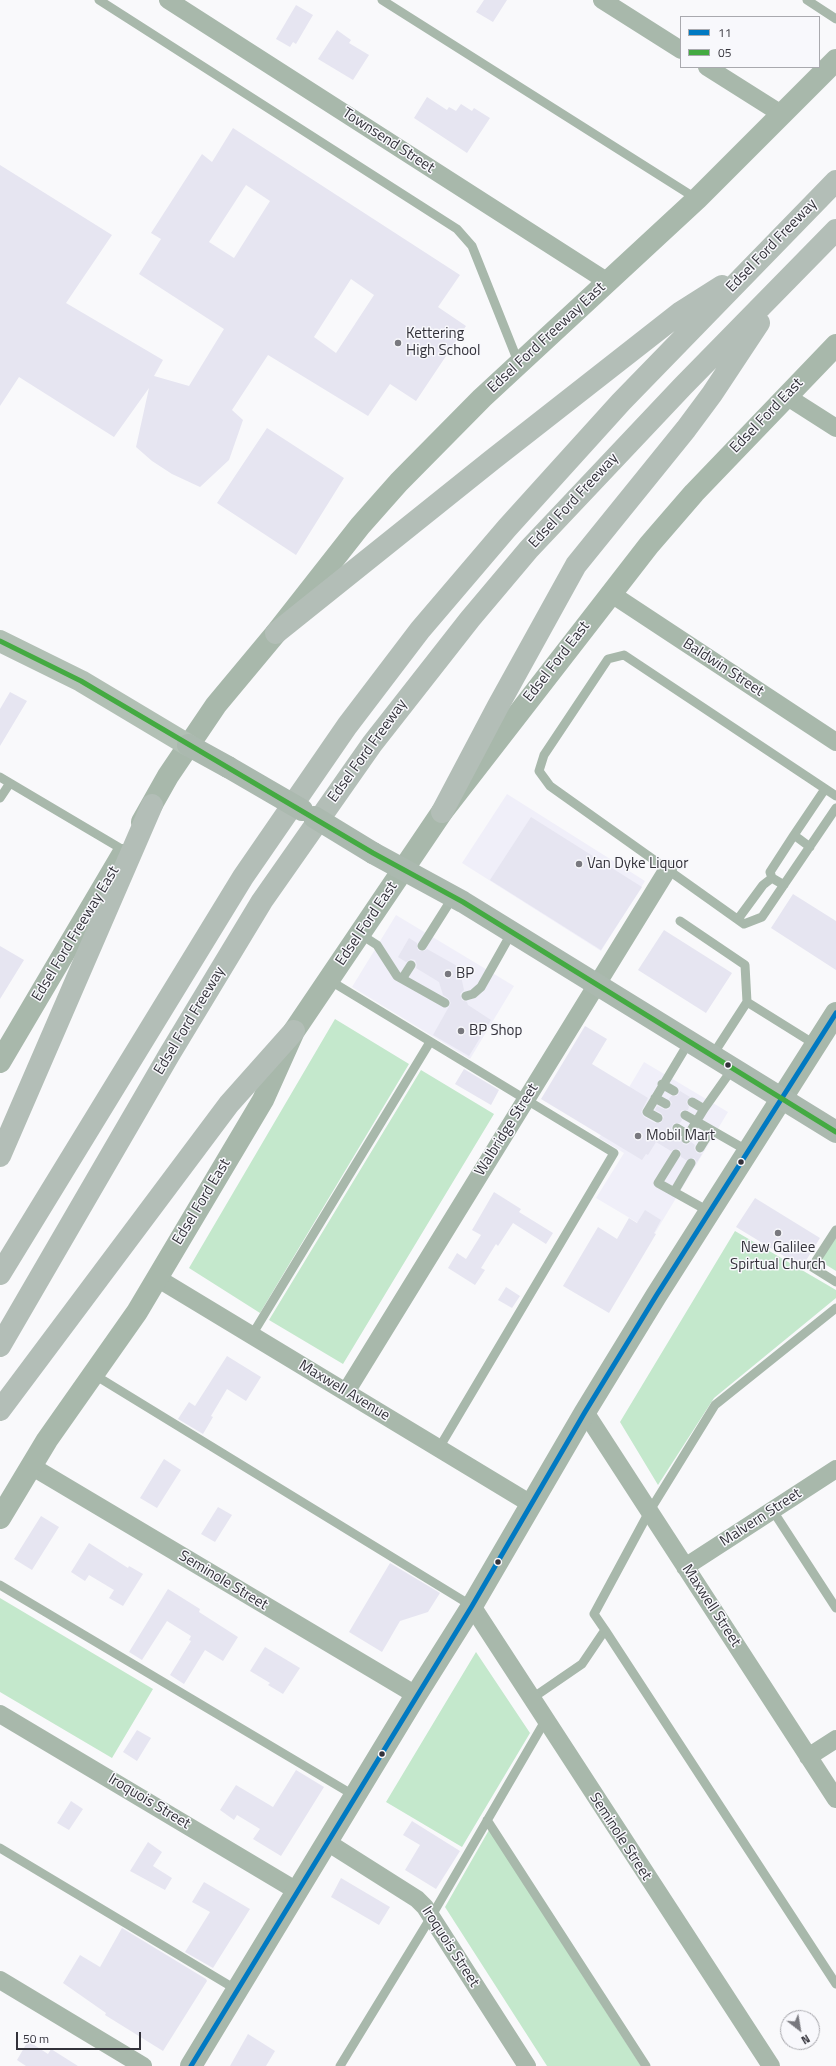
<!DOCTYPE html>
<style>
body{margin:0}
#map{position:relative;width:836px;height:2066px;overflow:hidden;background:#f9f9fb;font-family:"Titillium Web",sans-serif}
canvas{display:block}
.legend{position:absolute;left:680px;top:16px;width:140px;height:52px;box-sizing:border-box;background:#f8f8fc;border:1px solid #a9a9ae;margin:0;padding:5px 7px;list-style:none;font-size:12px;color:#33323a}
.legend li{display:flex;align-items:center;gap:8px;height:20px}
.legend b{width:20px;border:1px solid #a9a9ae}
.north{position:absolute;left:780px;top:2010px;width:40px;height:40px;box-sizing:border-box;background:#f8f8fc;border:1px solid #a9a9ae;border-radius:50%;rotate:149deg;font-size:11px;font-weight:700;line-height:16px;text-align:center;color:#33323a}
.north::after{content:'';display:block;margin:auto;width:14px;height:18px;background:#78787e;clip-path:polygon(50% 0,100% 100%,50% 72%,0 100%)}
.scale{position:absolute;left:16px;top:2032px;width:125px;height:18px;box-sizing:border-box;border:2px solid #33323a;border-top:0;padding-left:5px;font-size:12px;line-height:14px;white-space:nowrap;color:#33323a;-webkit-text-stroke:3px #f8f8fc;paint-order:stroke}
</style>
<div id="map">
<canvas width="836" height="2066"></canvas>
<ul class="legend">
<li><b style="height:5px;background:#0079c2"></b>11</li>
<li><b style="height:5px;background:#44aa42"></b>05</li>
</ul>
<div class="north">N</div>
<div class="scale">50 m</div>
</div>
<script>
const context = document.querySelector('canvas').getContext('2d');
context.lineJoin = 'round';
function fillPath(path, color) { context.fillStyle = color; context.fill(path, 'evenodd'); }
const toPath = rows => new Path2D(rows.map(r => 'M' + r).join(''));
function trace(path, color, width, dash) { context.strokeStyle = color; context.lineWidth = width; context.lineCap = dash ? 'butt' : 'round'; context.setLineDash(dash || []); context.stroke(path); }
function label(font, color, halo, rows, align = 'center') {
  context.font = font + ' "Titillium Web",sans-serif'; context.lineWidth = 3; context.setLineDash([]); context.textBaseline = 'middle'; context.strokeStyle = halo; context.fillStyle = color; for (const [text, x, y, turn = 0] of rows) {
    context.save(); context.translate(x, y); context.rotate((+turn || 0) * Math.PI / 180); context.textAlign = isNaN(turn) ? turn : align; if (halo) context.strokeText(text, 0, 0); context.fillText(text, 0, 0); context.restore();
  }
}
fillPath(toPath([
 [507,794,645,881,601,951,462,863],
 [396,915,514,986,470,1059,352,987],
 [644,1062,728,1112,655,1233,596,1198,624,1153,599,1138]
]), '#f0eff9');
fillPath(toPath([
 [335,1019,409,1064,260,1313,189,1268],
 [421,1070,494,1114,343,1364,269,1320],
 [735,1231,836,1290,836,1298,714,1398,658,1485,620,1422],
 [836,1237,836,1271,820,1261],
 [0,1598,153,1689,112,1758,0,1692],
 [476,1652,530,1733,462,1847,386,1802],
 [489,1830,641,2066,547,2066,445,1907]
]), '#c4e8cc');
fillPath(toPath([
 [484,0,507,0,493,22,476,12],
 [296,5,313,15,296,44,293,42,290,47,276,39],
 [337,30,351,40,349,43,369,55,353,80,318,59],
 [427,97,447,110,449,107,456,111,461,104,472,111,474,108,490,118,467,153,414,118],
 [233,128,460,275,438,307,466,326,416,401,390,384,368,416,268,355,232,410,243,420,229,460,200,487,172,474,152,461,136,447,149,388,114,437,19,377,0,406,0,165,112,235,66,303,163,360,154,376,189,386,224,329,139,274,161,239,151,233,202,154,212,162],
 [246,185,270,201,234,258,209,242],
 [351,279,374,295,336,353,314,337],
 [267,428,344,478,296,555,217,503],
 [10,692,27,701,0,746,0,709],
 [531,817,642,887,601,950,490,880],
 [793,894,836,921,836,970,771,928],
 [664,930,732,973,706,1013,638,970],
 [409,938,417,943,417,948,419,951,424,951,427,949,459,967,464,990,460,994,462,1000,467,1002,468,1005,491,1020,469,1056,433,1035,451,1003,448,998,443,995,439,982,416,968,417,965,415,960,411,959,406,962,398,957],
 [0,946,24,960,0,999],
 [585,1026,607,1039,592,1064,648,1098,641,1112,644,1117,655,1123,661,1123,664,1117,661,1113,655,1110,657,1106,666,1110,669,1109,672,1103,669,1099,671,1096,677,1096,680,1091,690,1097,686,1102,689,1107,688,1110,682,1110,680,1112,682,1120,680,1123,674,1123,671,1128,673,1133,680,1137,683,1144,687,1145,691,1142,695,1145,694,1148,697,1153,702,1154,697,1162,694,1158,686,1160,681,1157,681,1152,679,1149,674,1149,671,1151,656,1142,648,1155,646,1154,642,1160,541,1099],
 [464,1069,499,1090,491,1105,455,1084],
 [494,1192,521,1209,519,1212,553,1233,546,1244,513,1223,498,1246,496,1244,481,1268,485,1270,475,1285,448,1268,457,1253,466,1259,481,1235,472,1230],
 [755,1198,820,1238,802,1267,736,1227],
 [645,1210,661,1220,654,1233,656,1234,609,1313,563,1286,598,1227,617,1239,629,1218,637,1223],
 [506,1287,520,1296,512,1308,498,1300],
 [227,1356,261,1377,246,1401,227,1389,211,1416,213,1417,203,1434,178,1419,189,1402,195,1406],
 [164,1459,181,1470,157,1508,140,1498],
 [218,1507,232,1515,215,1542,201,1534],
 [41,1516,59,1527,32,1570,14,1559],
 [89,1543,128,1568,129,1566,143,1574,123,1606,109,1598,114,1590,89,1575,85,1581,71,1572],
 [390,1563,440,1593,428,1612,400,1621,382,1652,349,1632],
 [168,1589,200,1609,199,1612,238,1637,223,1661,205,1650,184,1684,170,1675,191,1641,189,1640,191,1636,167,1621,142,1660,129,1652],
 [265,1647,300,1668,283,1694,268,1685,270,1683,250,1671],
 [137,1730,151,1738,137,1761,123,1752],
 [296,1770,324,1787,281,1856,253,1839,260,1829,237,1815,234,1820,220,1810,236,1785,273,1807],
 [71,1801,83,1809,69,1830,57,1823],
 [412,1821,460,1851,436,1889,405,1870,420,1845,403,1835],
 [148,1842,162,1852,153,1866,172,1878,165,1890,130,1871],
 [341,1878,390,1907,379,1925,331,1897],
 [204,1882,250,1909,213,1968,185,1952,210,1912,192,1902],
 [122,1928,206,1979,207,1981,163,2051,105,2015,106,2013,63,1983,80,1955,100,1967],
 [248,2034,275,2051,266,2066,230,2066],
 [28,2041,48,2054,51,2049,78,2066,26,2066,17,2060]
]), '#e6e5f1');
trace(toPath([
 [99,0,457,229,472,246,519,364],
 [382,0,697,199],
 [807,0,836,19],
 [0,777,125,851],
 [836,796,624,655,608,659,544,755,539,771,550,786,744,924,762,917,836,808],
 [0,798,10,783],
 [810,847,794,835,825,789],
 [784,885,772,878,770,872,794,835],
 [738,919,763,885,772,878],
 [680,921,745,965,747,1002],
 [360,934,377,945,397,976,445,1003],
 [422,946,453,897],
 [402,979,411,965],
 [329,980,614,1153,439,1448],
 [466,996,473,994,481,987,512,932],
 [712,1056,747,1002,816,1045],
 [662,1084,674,1091],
 [655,1098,666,1104],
 [704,1109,733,1068],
 [685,1115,748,1151],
 [658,1118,647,1112,689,1042],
 [677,1128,688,1135,686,1139],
 [688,1135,704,1109,692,1102],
 [700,1148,711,1130],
 [676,1154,658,1183,710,1212],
 [674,1192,691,1163],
 [836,1230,812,1267,836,1282],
 [252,1335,430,1042],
 [93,1374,472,1606],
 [773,1511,836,1608],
 [0,1585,355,1796],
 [605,1630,836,1984],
 [531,1699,582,1664,605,1630,594,1614,649,1512,715,1405,836,1308],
 [487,1820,646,2066],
 [0,1848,237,1990],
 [340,2066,431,1917,545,1721]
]), '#a8b8ab', 9);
trace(toPath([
 [168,0,608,282],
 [602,0,681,50],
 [707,67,783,115],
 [786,396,836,428],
 [610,593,836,742],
 [157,1278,531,1504],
 [346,1392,668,869],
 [585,1412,836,1799],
 [31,1466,416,1695],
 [685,1567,836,1469],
 [472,1606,771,2066],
 [0,1714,297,1891],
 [808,1757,836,1739],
 [327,1842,417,1899,425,1907,527,2066],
 [0,1980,143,2066]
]), '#a8b8ab', 18);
trace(toPath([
 [142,822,168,776,216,705,276,633,360,526,399,482,482,398,697,199,836,60],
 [0,1062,122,855],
 [0,1518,47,1440,137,1312,263,1100,294,1031,442,812,649,545,694,493,836,345],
 [191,2066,416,1695,472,1606,585,1412,656,1296,836,1013]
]), '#a8b8ab', 22);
trace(toPath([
 [0,641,81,681,188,745]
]), '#b2c0b5', 22);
trace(toPath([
 [188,745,228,767],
 [373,853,463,902,836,1132]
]), '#abb9af', 22);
trace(toPath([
 [276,633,492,460,681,312,722,286],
 [442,812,498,706,576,565,686,429,712,394,759,323],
 [0,1156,152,805],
 [0,1274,243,877,347,726,420,630,507,528,621,402,836,181],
 [0,1346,169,1055,262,901,372,744,470,619,529,549,683,386,836,230],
 [0,1410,229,1104,294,1031]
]), '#b3beb7', 22);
trace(toPath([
 [228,767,302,810],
 [314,817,373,853]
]), '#abb9af', 22);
trace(toPath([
 [191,2066,472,1606,585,1412,656,1296,836,1013]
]), '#0079c2', 5);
trace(toPath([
 [0,641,81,681,373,853,463,902,836,1132]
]), '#44aa42', 5);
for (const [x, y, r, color] of [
 [398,343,4,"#78787e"],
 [579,864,4,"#78787e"],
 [448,974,4,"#78787e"],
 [461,1031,4,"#78787e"],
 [728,1065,3.5,"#33323a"],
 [638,1136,4,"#78787e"],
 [741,1162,3.5,"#33323a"],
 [778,1233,4,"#78787e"],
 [498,1562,3.5,"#33323a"],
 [382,1754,3.5,"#33323a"]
]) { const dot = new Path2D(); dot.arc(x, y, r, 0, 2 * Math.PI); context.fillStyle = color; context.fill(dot); trace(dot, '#f8f8fc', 1.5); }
label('15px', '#33323a', '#f8f8fc', [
 ["Townsend Street",388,141,33],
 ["Edsel Ford Freeway",772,246,-46],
 ["Edsel Ford Freeway East",547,338,-43],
 ["Edsel Ford East",767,416,-46],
 ["Edsel Ford Freeway",574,501,-47],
 ["Edsel Ford East",557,662,-52],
 ["Baldwin Street",723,668,33],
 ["Edsel Ford Freeway",368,751,-54],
 ["Edsel Ford East",367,924,-56],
 ["Edsel Ford Freeway East",76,934,-59],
 ["Edsel Ford Freeway",190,1021,-59],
 ["Walbridge Street",507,1130,-58],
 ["Edsel Ford East",202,1202,-59],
 ["Maxwell Avenue",344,1391,31],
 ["Malvern Street",761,1518,-33],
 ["Seminole Street",223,1581,31],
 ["Maxwell Street",711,1606,57],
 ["Iroquois Street",149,1802,31],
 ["Seminole Street",620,1837,57],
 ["Iroquois Street",450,1947,57]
]);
label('15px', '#33323a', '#f8f8fc', [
 ["Kettering",406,334],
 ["High School",406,351],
 ["Van Dyke Liquor",587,864],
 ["BP",456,974],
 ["BP Shop",469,1031],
 ["Mobil Mart",646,1136],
 ["New Galilee",778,1248,"center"],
 ["Spirtual Church",778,1265,"center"]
], 'left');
</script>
